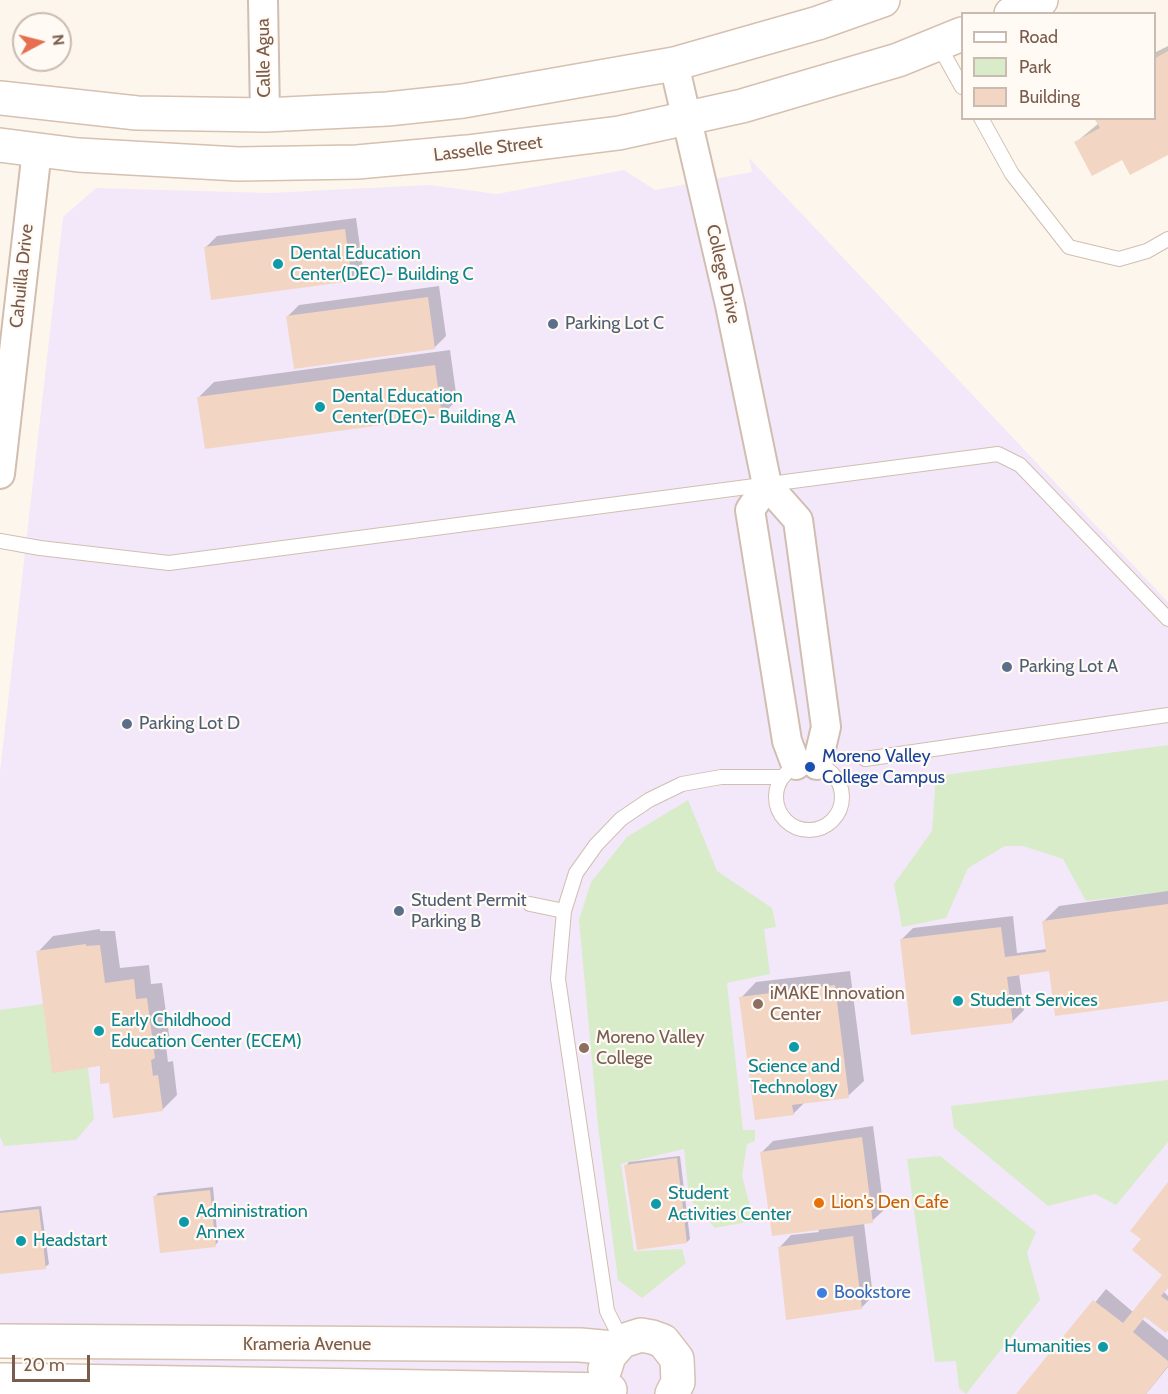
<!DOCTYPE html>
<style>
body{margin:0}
#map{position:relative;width:1168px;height:1394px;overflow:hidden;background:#fdf6ec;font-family:Cabin,sans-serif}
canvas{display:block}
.legend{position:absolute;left:961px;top:12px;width:195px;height:108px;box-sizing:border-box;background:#fffaf3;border:2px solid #cabbb1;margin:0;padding:8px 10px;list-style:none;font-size:18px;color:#7a5c4d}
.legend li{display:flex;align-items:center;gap:12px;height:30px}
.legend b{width:30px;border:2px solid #cabbb1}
.north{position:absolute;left:12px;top:12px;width:60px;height:60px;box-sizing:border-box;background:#fffaf3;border:2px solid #cabbb1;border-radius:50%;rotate:83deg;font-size:16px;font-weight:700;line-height:24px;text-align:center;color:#7a5c4d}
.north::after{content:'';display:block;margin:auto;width:21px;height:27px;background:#e76f51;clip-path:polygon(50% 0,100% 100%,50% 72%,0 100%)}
.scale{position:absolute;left:12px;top:1355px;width:78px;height:27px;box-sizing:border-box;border:3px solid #7a5c4d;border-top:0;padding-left:8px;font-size:18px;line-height:21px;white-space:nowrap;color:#7a5c4d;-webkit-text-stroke:4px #fffaf3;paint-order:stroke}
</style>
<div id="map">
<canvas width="1168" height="1394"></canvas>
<ul class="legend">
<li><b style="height:8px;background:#fff"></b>Road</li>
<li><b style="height:16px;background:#d8ecc9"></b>Park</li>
<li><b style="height:16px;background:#f3d5c3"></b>Building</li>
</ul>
<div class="north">N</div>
<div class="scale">20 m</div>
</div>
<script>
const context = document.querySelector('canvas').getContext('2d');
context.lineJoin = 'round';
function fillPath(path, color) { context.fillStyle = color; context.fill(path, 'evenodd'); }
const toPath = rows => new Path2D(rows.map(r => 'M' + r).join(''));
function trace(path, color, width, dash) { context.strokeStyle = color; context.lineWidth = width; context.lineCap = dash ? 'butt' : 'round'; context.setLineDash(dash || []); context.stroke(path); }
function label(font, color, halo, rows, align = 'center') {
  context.font = font + ' Cabin,sans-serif'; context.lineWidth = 4.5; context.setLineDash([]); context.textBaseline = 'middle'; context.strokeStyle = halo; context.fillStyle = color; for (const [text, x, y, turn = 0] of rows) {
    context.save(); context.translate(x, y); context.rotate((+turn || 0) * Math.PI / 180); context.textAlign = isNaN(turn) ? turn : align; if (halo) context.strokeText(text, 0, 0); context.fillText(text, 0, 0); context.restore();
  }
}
fillPath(toPath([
 [749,158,1168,602,1168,1394,91,1394,92,1324,0,1324,0,772,63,217,96,188,269,193,429,185,497,194,624,170,655,190,752,172]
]), '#f3e8fa');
fillPath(toPath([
 [1168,745,1168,891,1086,901,1063,859,1023,846,1005,846,968,868,946,918,902,927,894,884,932,831,936,776],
 [688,800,717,871,772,908,776,927,764,929,770,974,727,983,743,1130,755,1130,755,1141,747,1144,742,1176,754,1221,715,1228,689,1198,684,1149,621,1164,634,1251,682,1249,686,1263,642,1298,618,1280,598,1126,579,920,591,882,627,837],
 [43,1004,88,1068,94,1119,76,1140,4,1146,0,1136,0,1010],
 [1168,1080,1168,1142,1116,1205,1095,1194,1048,1206,954,1128,951,1106],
 [940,1156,1036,1232,1027,1253,1040,1300,966,1394,959,1388,956,1361,935,1362,907,1159]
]), '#d8ecc9');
fillPath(toPath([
 [1168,46,1168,153,1075,143,1099,123,1154,118,1154,53],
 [356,218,363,268,351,279,205,248,217,236],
 [439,286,446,336,434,348,288,316,299,305],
 [450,350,457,400,442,415,198,398,214,382],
 [1168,891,1168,999,1050,970,1019,974,1024,1010,1012,1022,901,940,913,928,1013,916,1017,953,1047,949,1043,922,1059,906],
 [100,929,100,931,115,931,120,968,149,965,151,984,162,983,170,1042,166,1046,168,1062,173,1061,177,1095,162,1110,110,1082,38,952,53,936],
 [850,971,864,1081,848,1096,805,1102,793,1114,741,998,756,982],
 [873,1126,884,1210,872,1221,864,1223,873,1296,861,1308,780,1247,791,1235,819,1232,818,1229,762,1152,773,1141],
 [680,1156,690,1239,687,1242,626,1166,629,1162],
 [1168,1185,1168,1286,1163,1291,1168,1296,1168,1328,1145,1315,1142,1319,1168,1340,1168,1367,1146,1394,1021,1394,1106,1289,1133,1312,1165,1274,1144,1239],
 [213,1187,218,1242,215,1245,155,1197,158,1193],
 [41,1206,49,1264,45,1267,0,1272,0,1211]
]), '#0003');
fillPath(toPath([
 [1168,51,1168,155,1130,175,1122,160,1092,176,1074,142,1100,128,1094,118,1154,118,1154,59],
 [345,229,352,281,211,300,204,247],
 [428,297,435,349,294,369,286,316],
 [435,365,442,417,205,449,197,397],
 [1168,904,1168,1001,1055,1016,1049,971,1007,977,1013,1023,911,1035,900,939,1001,927,1005,957,1046,952,1042,921],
 [86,944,86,946,100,945,105,983,134,979,136,999,147,998,155,1058,151,1060,153,1076,158,1075,163,1111,113,1118,109,1083,100,1084,100,1066,52,1073,36,951],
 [835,985,849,1098,792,1105,794,1115,755,1120,739,997],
 [862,1137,873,1223,772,1236,760,1152],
 [677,1158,687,1243,637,1250,624,1165],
 [1168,1182,1168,1288,1161,1296,1168,1301,1168,1330,1166,1333,1145,1317,1133,1332,1168,1361,1168,1366,1146,1394,1016,1394,1093,1300,1123,1323,1162,1275,1132,1250,1141,1239,1130,1231],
 [210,1190,216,1247,160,1253,153,1196],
 [39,1209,46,1269,0,1274,0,1213],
 [853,1236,862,1309,786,1320,778,1247]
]), '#f3d5c3');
const lane = toPath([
 [938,44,962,87],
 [981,118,1012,174,1069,247,1119,259,1147,251,1168,239],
 [0,541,40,548,169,563,998,454,1020,465,1168,619],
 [865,759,1168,715],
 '776 797a33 33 0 1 1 66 0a33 33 0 1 1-66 0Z',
 [530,904,564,911],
 [622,1341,607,1311,558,979,564,911,576,873,596,845,621,819,649,800,682,784,721,777,783,777]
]);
const street = toPath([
 [263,0,265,115],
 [674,64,730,305,767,485,798,520,826,727,817,765],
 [0,474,37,150],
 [767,485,750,510,787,741,796,765]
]);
const secondary = toPath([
 [1011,14,1041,0],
 [0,98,137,113,265,115,387,109,463,101,674,64,818,23,883,0],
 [0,145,78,155,238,164,357,162,467,152,619,133,742,106,898,60,962,34],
 [0,1341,580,1345,614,1348],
 [605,1369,609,1356,622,1341,641,1335,652,1337,663,1341,677,1359,678,1382,672,1394],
 [0,1380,610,1390]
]);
trace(lane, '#d1beb0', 16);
trace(street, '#d1beb0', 32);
trace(secondary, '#d6c0b0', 36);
trace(lane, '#fff', 14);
trace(street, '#fff', 28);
trace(secondary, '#fff', 33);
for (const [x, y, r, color] of [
 [278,264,6,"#0f9aa8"],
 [553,324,6,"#5c6f8a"],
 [320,407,6,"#0f9aa8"],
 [1007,667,6,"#5c6f8a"],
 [127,724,6,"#5c6f8a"],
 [810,767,6,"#1a4fb4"],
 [399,911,6,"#5c6f8a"],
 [958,1001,6,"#0f9aa8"],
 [758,1004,6,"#8d6e63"],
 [99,1031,6,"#0f9aa8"],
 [794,1047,6,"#0f9aa8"],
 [584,1048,6,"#8d6e63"],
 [819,1203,6,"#e8710a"],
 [656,1204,6,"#0f9aa8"],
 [184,1222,6,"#0f9aa8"],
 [21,1241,6,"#0f9aa8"],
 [822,1293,6,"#3f7fe0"],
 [1103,1347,6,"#0f9aa8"]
]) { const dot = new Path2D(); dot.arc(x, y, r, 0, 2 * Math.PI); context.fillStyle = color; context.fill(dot); trace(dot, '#fffaf3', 2); }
label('18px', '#7a5c4d', '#fffaf3', [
 ["Calle Agua",264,58,-91],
 ["Lasselle Street",488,149,-7],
 ["College Drive",723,274,77],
 ["Cahuilla Drive",22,276,-84],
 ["Krameria Avenue",307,1345]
]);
label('18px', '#0d838f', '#fffaf3', [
 ["Dental Education",290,254],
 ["Center(DEC)- Building C",290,275],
 ["Dental Education",332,397],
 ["Center(DEC)- Building A",332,418],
 ["Student Services",970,1001],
 ["Early Childhood",111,1021],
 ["Education Center (ECEM)",111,1042],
 ["Science and",794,1067,"center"],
 ["Technology",794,1088,"center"],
 ["Student",668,1194],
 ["Activities Center",668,1215],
 ["Administration",196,1212],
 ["Annex",196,1233],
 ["Headstart",33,1241],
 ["Humanities",1091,1347,"right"]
], 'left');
label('18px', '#4e5e75', '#fffaf3', [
 ["Parking Lot C",565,324],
 ["Parking Lot A",1019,667],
 ["Parking Lot D",139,724],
 ["Student Permit",411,901],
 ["Parking B",411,922]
], 'left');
label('18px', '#164399', '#fffaf3', [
 ["Moreno Valley",822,757],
 ["College Campus",822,778]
], 'left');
label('18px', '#785e54', '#fffaf3', [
 ["iMAKE Innovation",770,994],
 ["Center",770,1015],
 ["Moreno Valley",596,1038],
 ["College",596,1059]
], 'left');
label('18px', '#c56008', '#fffaf3', [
 ["Lion's Den Cafe",831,1203]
], 'left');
label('18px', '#366cbe', '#fffaf3', [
 ["Bookstore",834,1293]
], 'left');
</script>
